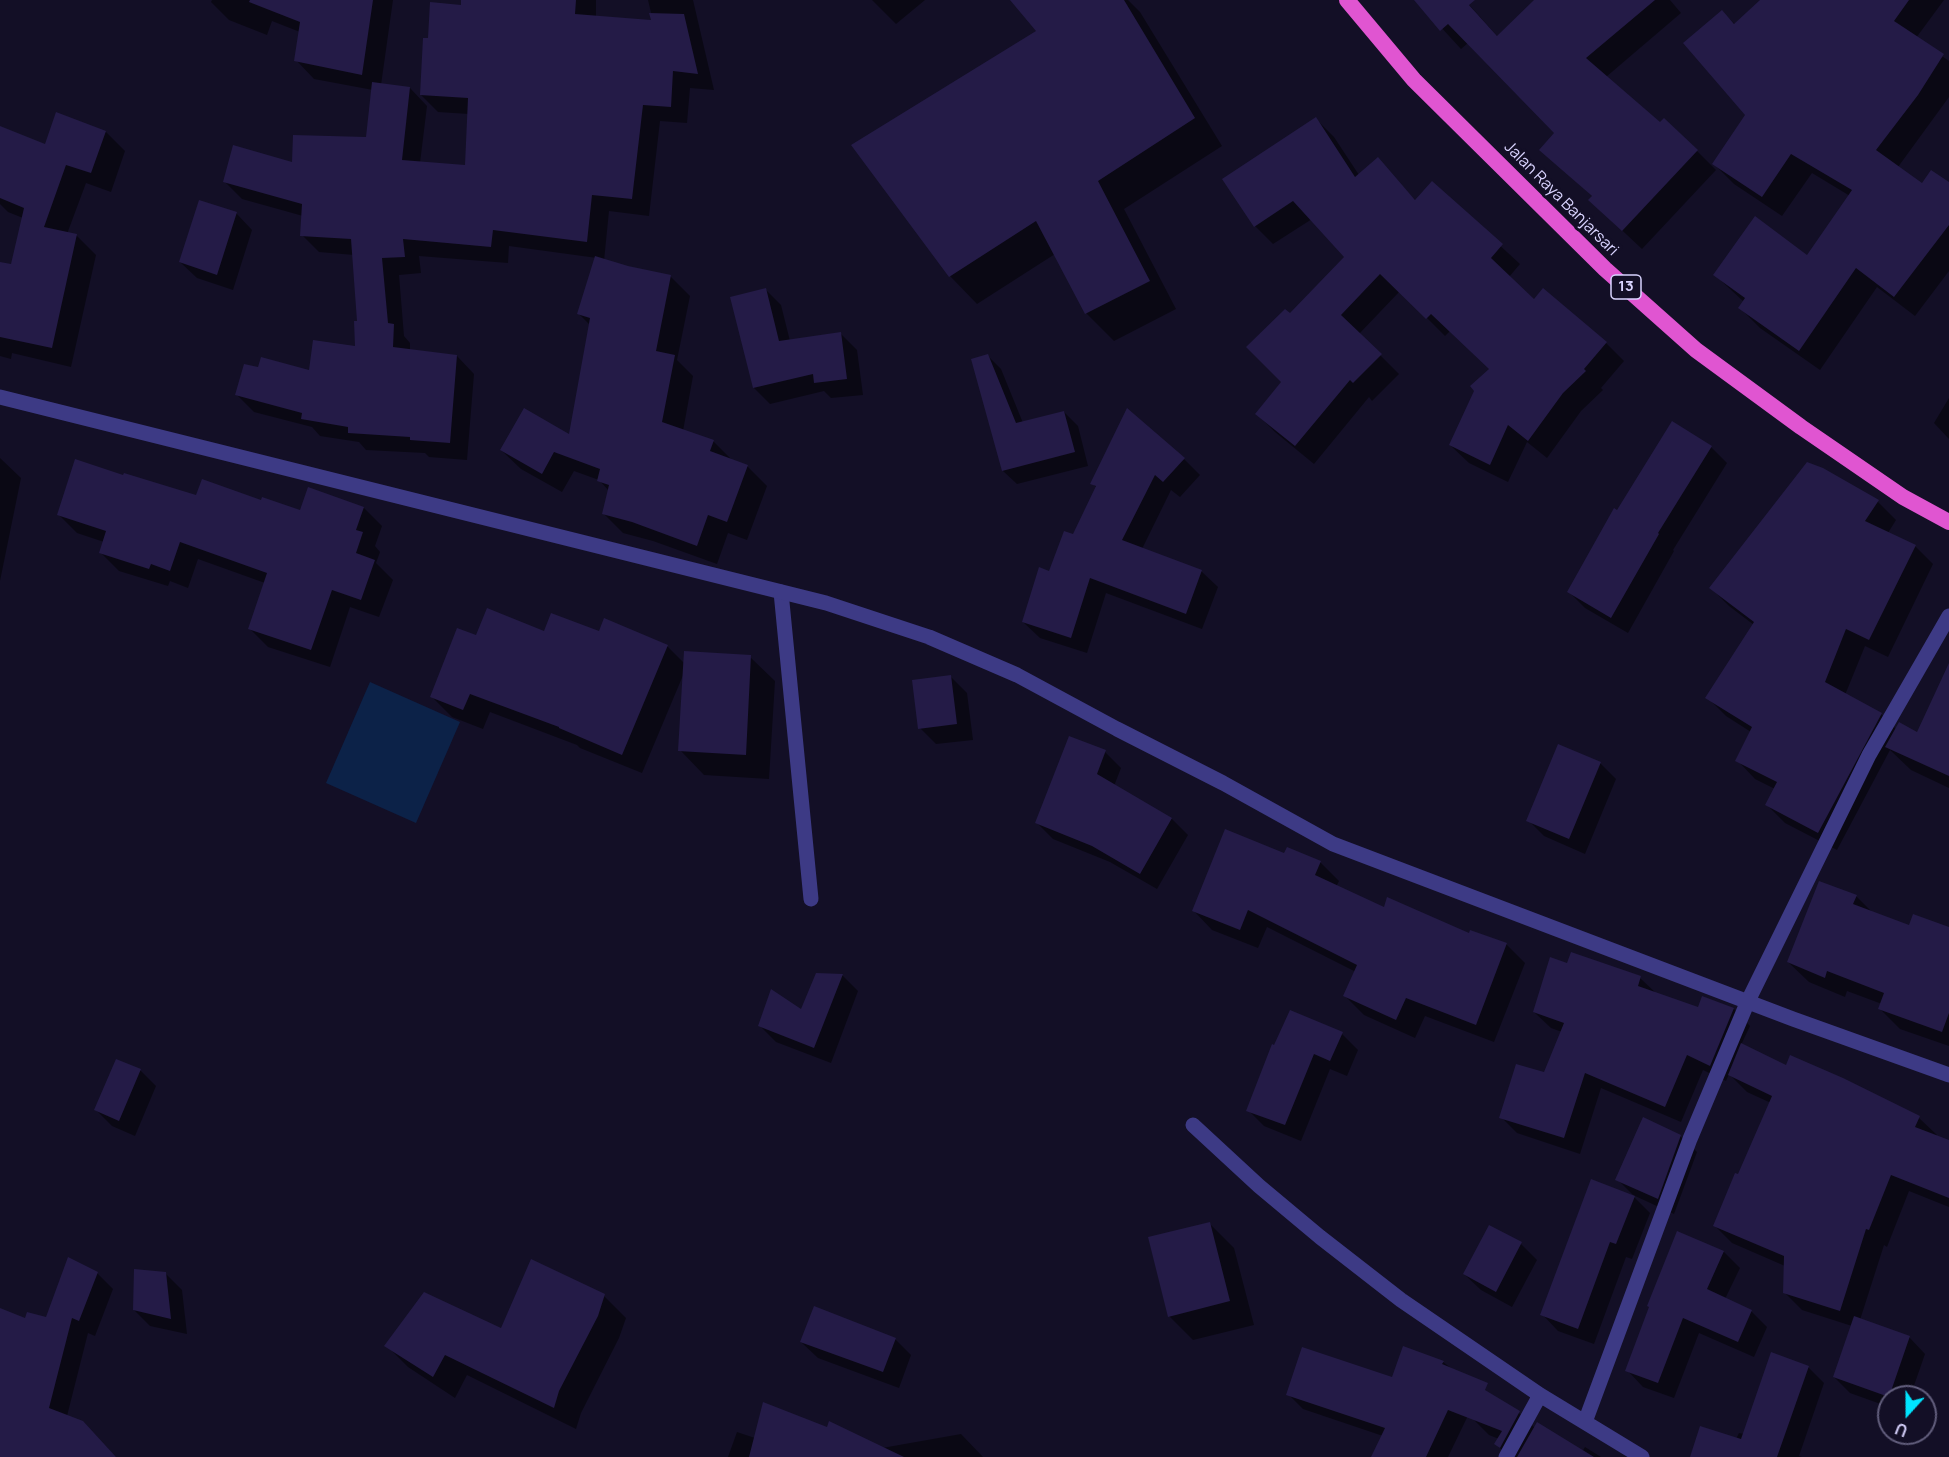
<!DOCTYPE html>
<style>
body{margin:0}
#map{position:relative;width:1949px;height:1457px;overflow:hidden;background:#130f26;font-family:Manrope,sans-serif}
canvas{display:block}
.north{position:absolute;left:1877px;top:1385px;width:60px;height:60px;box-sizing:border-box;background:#130f26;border:2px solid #625e7d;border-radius:50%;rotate:201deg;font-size:16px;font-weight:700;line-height:24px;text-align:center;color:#d9d4ff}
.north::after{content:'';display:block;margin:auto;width:21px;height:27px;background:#00e5ff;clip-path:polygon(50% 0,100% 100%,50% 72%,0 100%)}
</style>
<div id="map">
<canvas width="1949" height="1457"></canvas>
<div class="north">U</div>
</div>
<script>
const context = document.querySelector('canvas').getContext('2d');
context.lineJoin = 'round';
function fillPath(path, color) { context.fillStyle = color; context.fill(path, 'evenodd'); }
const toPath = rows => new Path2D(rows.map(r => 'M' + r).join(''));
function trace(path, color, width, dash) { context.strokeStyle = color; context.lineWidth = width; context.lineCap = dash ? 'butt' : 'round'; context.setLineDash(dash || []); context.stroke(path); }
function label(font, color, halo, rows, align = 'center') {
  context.font = font + ' Manrope,sans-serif'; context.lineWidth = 6; context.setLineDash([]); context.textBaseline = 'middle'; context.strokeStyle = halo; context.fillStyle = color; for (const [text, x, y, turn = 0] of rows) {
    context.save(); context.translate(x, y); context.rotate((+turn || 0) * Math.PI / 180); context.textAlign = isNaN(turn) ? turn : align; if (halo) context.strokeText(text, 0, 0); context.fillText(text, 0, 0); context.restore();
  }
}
fillPath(toPath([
 [370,682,460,722,416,823,326,783]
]), '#0c2248');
fillPath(toPath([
 [212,0,393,0,381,85,410,88,427,106,420,163,466,166,469,114,438,112,421,95,430,39,462,6,463,0,596,0,596,17,653,21,648,0,693,0,714,90,690,88,687,123,660,121,649,216,609,211,604,261,670,276,690,296,677,360,693,376,683,431,713,441,733,461,747,466,767,486,747,540,728,533,717,564,653,541,623,533,603,513,609,491,599,480,574,471,562,492,521,469,501,450,570,436,590,325,579,314,597,258,509,246,508,263,419,256,421,273,399,275,404,336,410,343,410,351,457,356,474,374,467,460,429,457,425,453,366,450,359,442,320,436,312,427,254,412,237,395,259,369,310,371,357,348,359,323,354,255,319,252,302,235,303,216,242,199,225,182,294,164,367,139,373,90,314,79,296,60,300,32,272,21,267,35,229,20,211,2],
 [872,0,925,0,896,24],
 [1012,0,1128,0,1140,12,1222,146,1124,209,1176,309,1114,341,1086,313,1055,254,977,304,950,276,853,146,1038,31],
 [1416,0,1465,0,1498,37,1536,0,1670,0,1681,13,1606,77,1660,124,1697,151,1716,170,1642,249,1610,219,1593,197,1541,150,1556,133,1468,43,1461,49],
 [1763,0,1944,0,1916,38,1949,61,1949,97,1898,167,1922,185,1949,184,1949,271,1915,316,1877,287,1820,370,1760,328,1740,308,1744,302,1715,275,1807,257,1850,196,1812,173,1782,216,1734,184,1714,164,1747,115,1722,12,1736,25],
 [1316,119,1334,137,1359,175,1377,159,1416,201,1432,183,1520,264,1509,277,1534,301,1606,343,1624,361,1601,388,1603,390,1581,411,1547,458,1527,442,1508,482,1469,463,1450,445,1491,370,1450,331,1445,336,1400,291,1359,334,1399,374,1372,401,1369,397,1314,464,1275,432,1257,414,1283,382,1290,315,1346,257,1312,219,1273,244,1255,226],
 [106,132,125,151,111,192,86,183,67,234,77,236,96,255,71,367,12,353,11,359,0,356,0,263,12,266,23,218,8,212,0,204,0,144,46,146],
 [236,213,252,230,233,290,197,278,180,262],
 [765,289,781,305,790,341,841,334,857,350,863,395,831,398,824,391,770,404,754,388],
 [987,355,1001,369,1023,423,1064,412,1078,426,1088,466,1017,484,1003,471],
 [1949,398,1949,439,1934,423],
 [1711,447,1727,463,1673,550,1674,551,1628,633,1585,608,1569,592,1617,512],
 [0,458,21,478,0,581],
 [1184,459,1200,475,1180,497,1171,490,1142,549,1201,571,1218,587,1202,629,1106,593,1087,653,1040,638,1023,622,1050,573,1074,536,1097,488,1092,483],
 [1822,469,1878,502,1896,520,1888,533,1915,546,1933,564,1888,657,1865,646,1845,695,1881,714,1897,730,1918,734,1949,667,1949,788,1911,770,1890,750,1837,850,1785,823,1767,805,1775,789,1755,779,1737,760,1751,732,1726,716,1707,697,1754,625,1729,606,1711,588],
 [197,497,262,501,301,512,364,508,382,526,375,546,380,552,376,563,393,580,379,617,350,607,330,667,268,647,250,629,265,583,198,559,188,588,170,581,168,586,119,571,101,553,104,542,77,533,58,514],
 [545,633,600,633,667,646,685,664,750,657,775,681,769,779,704,775,680,750,684,673,642,773,580,748,577,745,490,712,483,729,452,717,432,697,477,637],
 [951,677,967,693,973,740,936,744,920,728],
 [1105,752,1121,768,1114,786,1172,819,1188,835,1157,889,1110,862,1053,839,1037,823],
 [1600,763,1616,779,1585,854,1544,836,1528,820],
 [1285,855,1320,862,1339,881,1336,887,1385,909,1470,935,1506,944,1525,963,1494,1042,1425,1016,1415,1038,1364,1015,1345,996,1356,972,1267,927,1258,948,1212,930,1194,911],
 [1856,896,1873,913,1910,927,1949,929,1949,1046,1900,1029,1880,1009,1882,1004,1847,991,1845,997,1809,982,1788,962],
 [1568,965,1640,978,1657,994,1699,1009,1703,998,1734,1009,1750,1026,1741,1045,1787,1067,1919,1118,1937,1135,1936,1137,1949,1142,1949,1207,1909,1191,1887,1247,1884,1245,1860,1320,1909,1337,1925,1354,1910,1397,1889,1397,1889,1407,1850,1393,1834,1377,1852,1326,1802,1310,1784,1292,1785,1266,1732,1243,1715,1226,1771,1103,1747,1092,1729,1074,1726,1081,1703,1070,1681,1122,1601,1088,1580,1154,1517,1133,1501,1117,1545,1074,1562,1032,1551,1028,1534,1012],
 [842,975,858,991,831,1063,776,1042,760,1026,802,1011],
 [1342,1034,1358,1050,1347,1076,1330,1069,1301,1141,1264,1126,1248,1110,1273,1046],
 [140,1070,156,1086,135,1136,112,1126,96,1110],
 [1680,1136,1697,1152,1674,1214,1633,1195,1617,1179],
 [1634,1197,1650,1213,1632,1259,1626,1257,1594,1344,1558,1331,1542,1314],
 [1209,1223,1234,1248,1254,1325,1193,1340,1169,1316],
 [1489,1227,1521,1244,1537,1260,1512,1307,1481,1290,1464,1274],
 [1678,1233,1724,1252,1740,1268,1725,1299,1751,1311,1767,1327,1754,1357,1699,1333,1674,1398,1643,1387,1627,1370],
 [97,1273,113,1289,95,1336,88,1333,67,1416,116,1457,0,1457,0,1309,26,1321,47,1319],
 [166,1274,182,1290,187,1334,150,1326,134,1310],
 [604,1296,626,1318,619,1338,581,1413,576,1429,467,1375,455,1398,408,1367,386,1345,502,1330],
 [895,1339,911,1355,899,1388,818,1358,801,1342],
 [1443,1362,1479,1389,1519,1413,1535,1428,1582,1452,1585,1447,1601,1457,1509,1457,1496,1444,1499,1439,1489,1435,1473,1419,1476,1399,1448,1457,1372,1457,1383,1436,1303,1409,1288,1394,1393,1379],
 [1808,1367,1824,1383,1799,1456,1802,1457,1692,1457,1736,1439,1739,1433,1744,1434],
 [737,1432,755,1438,882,1448,961,1434,983,1457,728,1457]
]), '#0007');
fillPath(toPath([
 [250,0,373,0,362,75,294,61,300,22,249,2],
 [461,0,576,0,575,14,651,20,649,13,684,14,698,74,673,71,671,107,643,105,632,199,592,195,587,242,493,230,491,247,403,239,405,257,382,258,388,323,394,324,393,347,457,355,450,443,410,440,410,437,348,433,348,427,301,419,302,413,235,395,244,364,258,367,261,357,309,370,313,340,355,346,354,321,357,321,351,239,300,236,302,204,223,182,233,145,292,162,293,135,366,137,372,82,410,87,402,160,465,165,468,98,420,95,423,38,428,38,430,2,461,5],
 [1010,0,1124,0,1195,118,1098,181,1150,281,1085,314,1036,221,949,277,851,145,1036,31],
 [1414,0,1475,0,1469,5,1497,36,1534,0,1655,0,1586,58,1660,122,1664,118,1698,150,1622,231,1588,200,1592,196,1539,150,1554,133,1448,24,1440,31],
 [1760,0,1909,0,1894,21,1944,54,1918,95,1876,150,1922,183,1931,170,1949,182,1949,225,1894,297,1856,268,1799,351,1738,308,1745,298,1713,275,1755,216,1807,255,1852,190,1791,154,1762,197,1712,164,1745,115,1683,43,1722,10,1734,24],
 [56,112,106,131,91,173,66,165,44,227,77,234,52,348,0,337,0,262,11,264,24,208,0,198,0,126,45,144],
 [1316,117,1355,177,1378,157,1415,200,1432,181,1503,244,1491,258,1534,299,1543,288,1607,342,1584,369,1586,371,1563,393,1528,441,1508,425,1490,465,1449,445,1474,391,1470,386,1489,369,1431,314,1426,319,1380,274,1341,315,1382,354,1353,383,1350,380,1295,446,1255,414,1281,382,1246,347,1285,309,1290,313,1344,257,1293,201,1254,227,1222,179],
 [199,200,237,212,217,275,179,262],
 [595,256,628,266,671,275,656,351,675,355,662,422,714,440,710,451,748,465,727,522,708,515,697,546,632,522,602,514,609,485,597,481,600,469,554,452,542,474,500,450,524,408,569,434,590,318,577,314],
 [766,288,779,341,841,332,847,379,814,383,813,374,753,388,730,297],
 [988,354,1016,423,1064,411,1075,452,1002,471,971,359],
 [1127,408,1185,458,1163,482,1155,475,1122,540,1202,570,1186,614,1090,578,1071,638,1022,622,1039,567,1049,571,1064,531,1073,534,1096,486,1090,484],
 [1672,421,1712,446,1658,533,1659,534,1611,618,1567,592,1614,508,1617,510],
 [75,459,123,475,124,473,196,495,202,479,261,500,262,497,300,510,308,487,364,507,356,530,363,532,356,553,375,560,361,600,332,590,311,650,248,629,267,573,180,542,170,571,151,564,149,569,99,553,106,531,57,515],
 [1807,462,1823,468,1879,500,1865,521,1916,545,1869,640,1846,629,1825,682,1882,713,1818,833,1765,805,1777,782,1735,761,1752,727,1705,698,1754,622,1709,588],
 [487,608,544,631,551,613,599,631,604,618,668,645,622,755,559,728,559,727,470,694,463,710,430,697,457,628,476,635],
 [684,651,751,655,746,755,678,751],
 [1949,663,1949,776,1885,747,1899,722,1917,732],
 [951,675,957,724,918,729,912,680],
 [1069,736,1106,750,1097,774,1172,818,1140,874,1092,846,1035,823],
 [1558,744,1601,762,1569,839,1526,821],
 [1225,829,1284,853,1287,847,1321,861,1315,875,1384,907,1387,897,1469,933,1470,930,1507,943,1476,1025,1406,998,1396,1020,1343,996,1357,965,1248,910,1240,930,1192,911],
 [1819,881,1857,895,1853,904,1909,925,1913,914,1949,927,1949,1013,1942,1032,1878,1009,1884,993,1827,971,1825,978,1787,962],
 [1571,952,1641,976,1638,986,1698,1007,1702,996,1734,1008,1710,1066,1687,1055,1665,1107,1585,1073,1564,1138,1499,1118,1516,1064,1544,1072,1564,1023,1533,1012,1550,957,1567,963],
 [816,973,843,974,814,1048,758,1026,771,989,801,1009],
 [1290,1010,1343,1032,1330,1061,1314,1054,1285,1125,1246,1111,1272,1044,1274,1045],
 [1741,1043,1786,1065,1790,1055,1843,1078,1920,1116,1915,1127,1949,1140,1949,1198,1891,1175,1869,1230,1866,1229,1840,1311,1783,1293,1784,1256,1713,1226,1735,1173,1738,1174,1772,1096,1728,1075],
 [116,1059,141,1069,119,1121,94,1110],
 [1643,1117,1681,1135,1658,1199,1615,1180],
 [1591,1179,1635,1196,1616,1244,1610,1242,1578,1329,1540,1315],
 [1210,1222,1230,1301,1168,1317,1148,1237],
 [1489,1225,1522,1242,1496,1292,1463,1274],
 [1677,1231,1724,1251,1707,1289,1752,1310,1738,1342,1683,1318,1658,1383,1625,1371,1649,1307,1647,1306],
 [68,1257,98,1272,79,1321,72,1318,49,1408,83,1421,116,1457,0,1457,0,1308,25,1318,27,1312,46,1317],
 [531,1259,605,1294,598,1316,559,1391,554,1408,445,1355,433,1377,384,1346,424,1292,501,1328],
 [134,1269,166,1272,171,1319,133,1310],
 [814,1306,896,1338,883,1372,800,1342],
 [1854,1316,1910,1336,1889,1397,1833,1377],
 [1403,1346,1444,1361,1442,1364,1488,1383,1485,1390,1520,1411,1500,1448,1494,1444,1502,1431,1448,1410,1426,1457,1371,1457,1385,1428,1286,1395,1302,1347,1392,1377],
 [1771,1352,1809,1366,1777,1457,1690,1457,1700,1426,1741,1439],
 [763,1402,827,1427,829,1421,904,1457,749,1457],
 [1537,1422,1594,1457,1517,1457]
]), '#241b47');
trace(toPath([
 [781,592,811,899]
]), '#3d3a85', 15);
trace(toPath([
 [0,397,826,603,929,637,1017,675,1117,729,1223,783,1333,844,1793,1019,1949,1075],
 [1193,1125,1259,1186,1320,1237,1401,1300,1540,1395,1642,1457],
 [1585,1422,1690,1139,1748,1001,1869,755,1949,616],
 [1506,1457,1540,1395]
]), '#3d3a85', 15);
trace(toPath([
 [1347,0,1414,80,1605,269,1696,350,1801,427,1903,497,1949,522]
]), '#e055d1', 16);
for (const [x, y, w] of [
 [1626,287,30]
]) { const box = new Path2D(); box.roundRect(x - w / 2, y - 12, w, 24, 4.5); context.fillStyle = '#130f26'; context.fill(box); trace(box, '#d9d4ff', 1.5); }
label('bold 15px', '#d9d4ff', null, [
 ["13",1626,287]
]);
label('16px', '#d9d4ff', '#130f26', [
 ["Jalan Raya Banjarsari",1561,199,45]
]);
</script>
